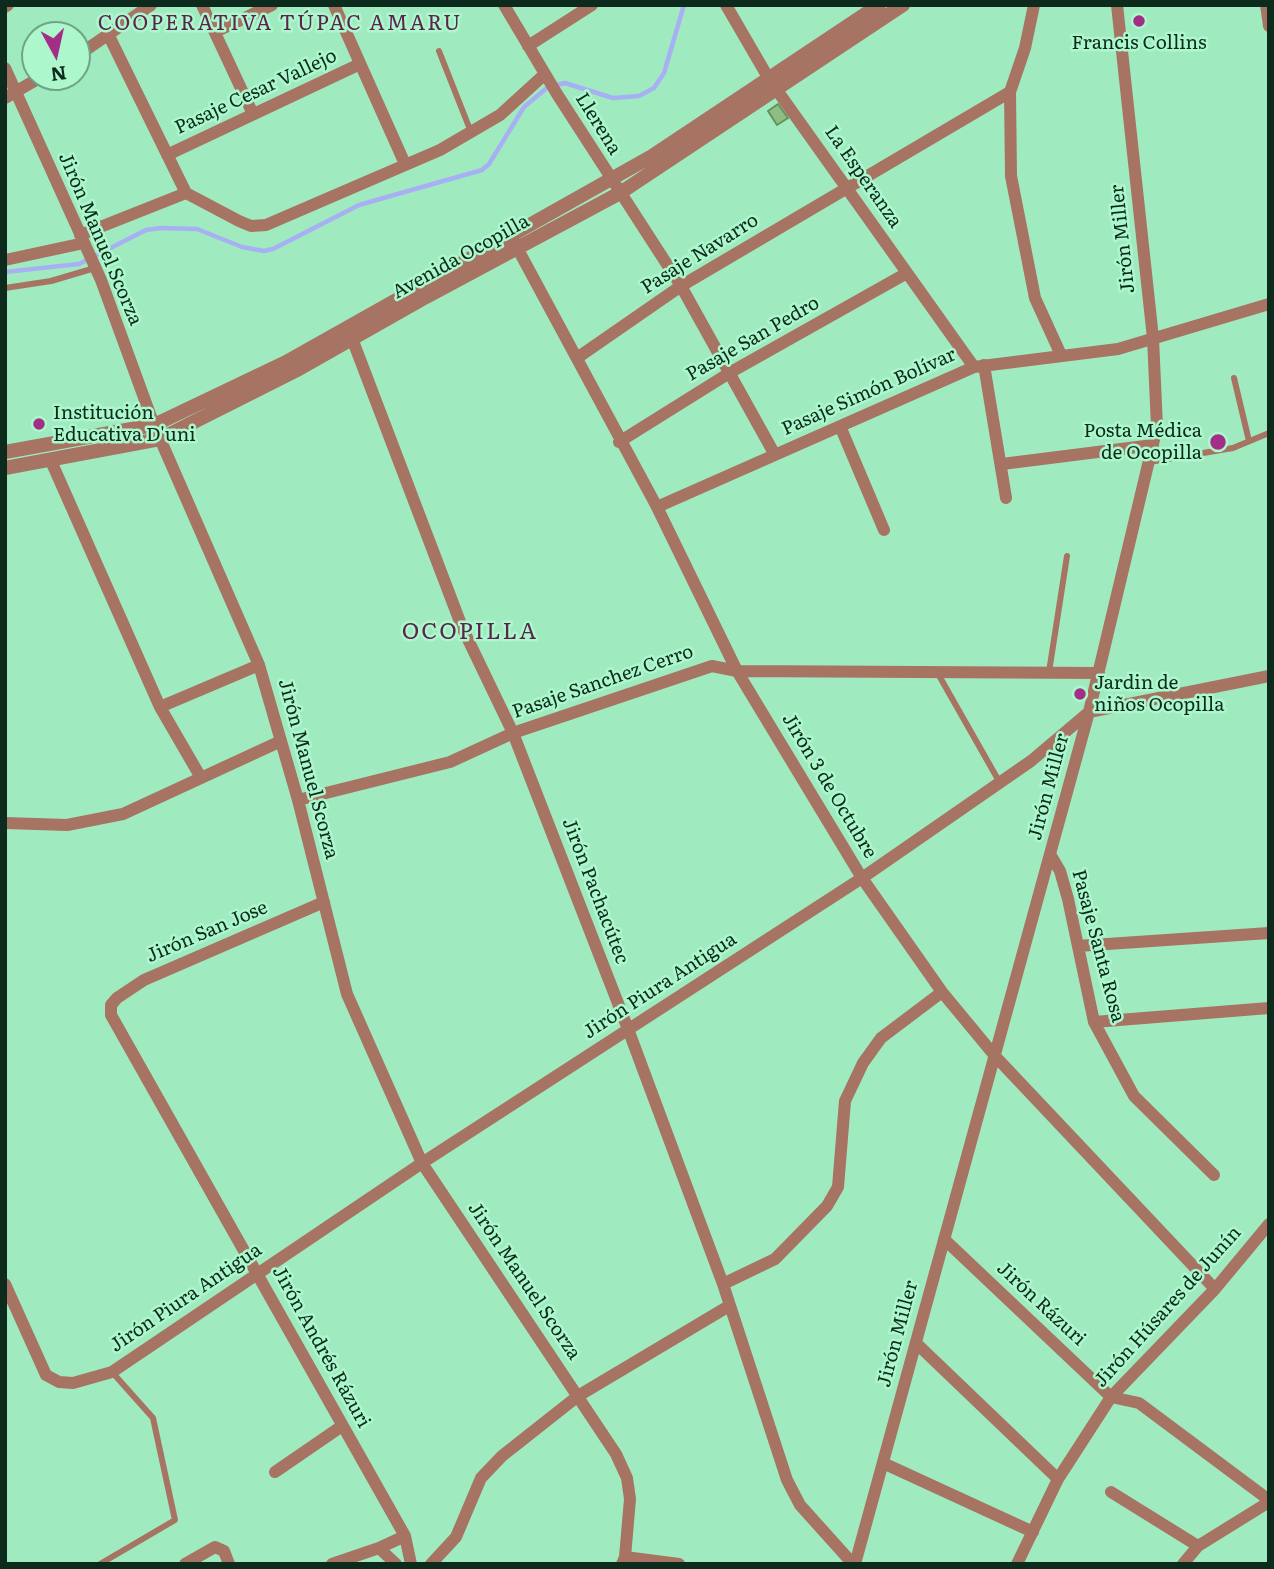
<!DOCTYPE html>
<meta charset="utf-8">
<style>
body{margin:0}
#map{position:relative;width:1274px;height:1569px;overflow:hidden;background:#a0eac0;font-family:Literata,serif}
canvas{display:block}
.frame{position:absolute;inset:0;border:7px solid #0c2b1c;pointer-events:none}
.north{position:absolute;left:21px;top:21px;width:70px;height:70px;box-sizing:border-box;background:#adf7cd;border:2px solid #6da586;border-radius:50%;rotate:172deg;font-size:19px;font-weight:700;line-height:28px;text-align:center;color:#0c2b1c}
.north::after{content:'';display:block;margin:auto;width:24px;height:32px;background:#a32e87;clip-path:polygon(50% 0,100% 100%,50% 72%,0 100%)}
</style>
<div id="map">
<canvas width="1274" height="1569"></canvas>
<div class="frame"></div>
<div class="north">N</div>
</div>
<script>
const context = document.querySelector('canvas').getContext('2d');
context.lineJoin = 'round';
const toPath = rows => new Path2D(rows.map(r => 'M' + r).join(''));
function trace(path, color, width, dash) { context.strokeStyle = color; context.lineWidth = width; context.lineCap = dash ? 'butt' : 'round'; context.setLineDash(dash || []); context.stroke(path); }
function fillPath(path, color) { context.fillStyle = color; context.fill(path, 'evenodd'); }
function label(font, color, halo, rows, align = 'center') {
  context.font = font + ' Literata,serif'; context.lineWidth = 5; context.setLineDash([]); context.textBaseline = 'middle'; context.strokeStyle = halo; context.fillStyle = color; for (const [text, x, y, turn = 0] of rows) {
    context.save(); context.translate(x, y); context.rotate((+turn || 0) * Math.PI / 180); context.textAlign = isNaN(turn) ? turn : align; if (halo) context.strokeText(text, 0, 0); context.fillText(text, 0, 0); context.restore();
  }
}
trace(toPath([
 [5,272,79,264,146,230,161,228,197,229,242,247,264,251,273,249,359,205,482,170,489,164,524,107,548,87,565,83,613,98,639,96,654,88,664,73,684,5]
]), '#a8b0f4', 4.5);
const building = toPath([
 [778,104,788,118,777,125,768,111,778,104]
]);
fillPath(building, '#8fbe82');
trace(building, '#66915a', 2);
trace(toPath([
 [439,51,471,132],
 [5,288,51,281,95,268],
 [1234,378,1249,441],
 [1149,462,1233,448,1269,433],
 [937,672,1000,783],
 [1049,672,1067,556],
 [100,1564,175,1520,153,1418,112,1372]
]), '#a77362', 6);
trace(toPath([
 [202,5,253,114],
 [334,5,405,164],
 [504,5,557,94,681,286,775,455],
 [726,5,769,79,974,367],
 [1034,5,1025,48,1010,92,1011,176,1035,298,1061,355],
 [1266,5,1269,26],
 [5,7,8,5],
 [217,31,272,5],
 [109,36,186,193],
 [528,46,592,5],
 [77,56,151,5],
 [5,68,101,280,154,425,259,665,298,800,347,994,422,1163,616,1454,627,1478,630,1499,625,1557,622,1564],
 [5,98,41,77],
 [167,155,360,64],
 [80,235,186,193,239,221,251,226,266,225,440,150,500,115,545,74],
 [514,242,657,507,737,671,862,878,942,992,995,1056,1215,1289],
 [5,260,84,243],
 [353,341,462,627,513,733,628,1029,723,1284,787,1480,800,1505,853,1564],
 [577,358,681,286,1010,92],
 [984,365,1006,498],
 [840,426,884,530],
 [619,442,731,372,907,273],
 [51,461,160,707,200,776],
 [1002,464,1153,445],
 [657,507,974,367,1118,349,1269,304],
 [160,707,259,665],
 [298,800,450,762,513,733,712,666,737,671,1099,673],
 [5,823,67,825,123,814,281,741],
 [1050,854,1060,871,1068,899,1094,1022,1134,1096,1214,1175],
 [324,902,144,980,117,998,111,1005,111,1015,405,1536,411,1564],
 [1078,946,1269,933],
 [1094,1022,1269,1008],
 [944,1239,1111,1397,1139,1403,1269,1500],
 [5,1284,46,1375,59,1382,73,1383,112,1372,422,1163,862,878,1031,761,1089,712,1269,676],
 [723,1284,775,1259,827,1206,838,1187,845,1101,863,1063,881,1038,942,992],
 [916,1343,1058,1479],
 [883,1463,1033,1532],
 [275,1472,342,1426],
 [1111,1492,1198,1546],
 [379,1548,396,1564],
 [625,1557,679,1564],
 [185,1564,215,1547,224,1551,229,1564],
 [332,1564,379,1548,405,1536],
 [431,1564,456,1537,481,1478,502,1456,578,1396,729,1306],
 [855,1564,1089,712,1157,427,1153,338,1117,5],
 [1017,1564,1058,1479,1111,1397,1215,1289,1269,1224],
 [1183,1564,1198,1546,1269,1502]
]), '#a77362', 12);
trace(toPath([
 [5,452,154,425,286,362,652,156,879,5],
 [5,468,160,439,299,369,426,297,620,193,903,5]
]), '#a77362', 14);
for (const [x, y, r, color] of [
 [1139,21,7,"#a32e87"],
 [39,424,7,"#a32e87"],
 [1218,442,9,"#a32e87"],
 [1080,694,7,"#a32e87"]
]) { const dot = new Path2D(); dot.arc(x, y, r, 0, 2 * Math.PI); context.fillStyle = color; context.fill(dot); trace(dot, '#adf7cd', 2.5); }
label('19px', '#0c2b1c', '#adf7cd', [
 ["Francis Collins",1139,43,"center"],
 ["Institución",53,413],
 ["Educativa D'uni",53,435],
 ["Posta Médica",1202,431,"right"],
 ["de Ocopilla",1202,453,"right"],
 ["Jardin de",1094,683],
 ["niños Ocopilla",1094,705]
], 'left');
label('19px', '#0c2b1c', '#adf7cd', [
 ["Pasaje Cesar Vallejo",256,92,-25],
 ["Llerena",598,124,58],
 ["La Esperanza",863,177,55],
 ["Jirón Manuel Scorza",100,239,67],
 ["Jirón Miller",1123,239,-96],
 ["Pasaje Navarro",700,254,-32],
 ["Avenida Ocopilla",461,257,-29],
 ["Pasaje San Pedro",753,339,-30],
 ["Pasaje Simón Bolívar",869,392,-24],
 ["Pasaje Sanchez Cerro",603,682,-19],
 ["Jirón Manuel Scorza",308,769,75],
 ["Jirón 3 de Octubre",829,786,59],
 ["Jirón Miller",1049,787,-75],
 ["Jirón Pachacútec",595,891,69],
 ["Jirón San Jose",207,932,-23],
 ["Pasaje Santa Rosa",1098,946,75],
 ["Jirón Piura Antigua",660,986,-33],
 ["Jirón Manuel Scorza",524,1281,56],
 ["Jirón Piura Antigua",186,1298,-34],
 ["Jirón Rázuri",1041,1304,43],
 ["Jirón Húsares de Junín",1168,1307,-48],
 ["Jirón Miller",898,1334,-75],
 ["Jirón Andrés Rázuri",321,1347,61]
]);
context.letterSpacing = '2px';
label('21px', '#5c234d', '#adf7cd', [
 ["COOPERATIVA TÚPAC AMARU",280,24]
]);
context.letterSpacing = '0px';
context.letterSpacing = '2px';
label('23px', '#5c234d', '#adf7cd', [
 ["OCOPILLA",470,632]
]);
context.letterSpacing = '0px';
</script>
